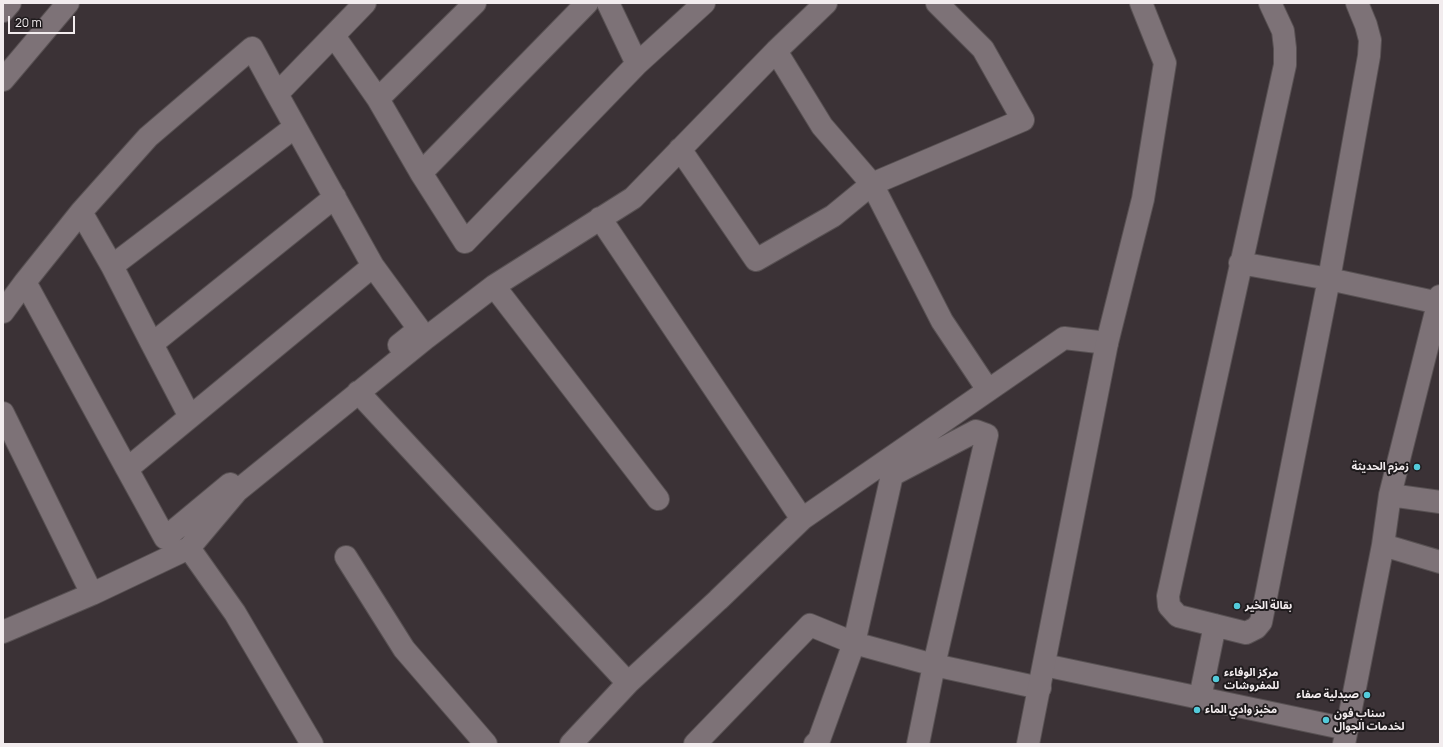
<!DOCTYPE html>
<meta charset="utf-8">
<style>
body{margin:0}
#map{position:relative;width:1443px;height:747px;overflow:hidden;background:#3b3236;font-family:Manrope,sans-serif}
canvas{display:block}
.frame{position:absolute;inset:0;border:4px solid #f2ecee;pointer-events:none}
.scale{position:absolute;left:8px;top:16px;width:67px;height:18px;box-sizing:border-box;border:2px solid #f2ecee;border-top:0;padding-left:5px;font-size:12px;line-height:14px;white-space:nowrap;color:#f2ecee;-webkit-text-stroke:3px #1f1b1d;paint-order:stroke}
</style>
<div id="map">
<canvas width="1443" height="747"></canvas>
<div class="frame"></div>
<div class="scale">20 m</div>
</div>
<script>
const context = document.querySelector('canvas').getContext('2d');
context.lineJoin = 'round';
const toPath = rows => new Path2D(rows.map(r => 'M' + r).join(''));
function trace(path, color, width, dash) { context.strokeStyle = color; context.lineWidth = width; context.lineCap = dash ? 'butt' : 'round'; context.setLineDash(dash || []); context.stroke(path); }
function label(font, color, halo, rows, align = 'center') {
  context.font = font + ' Manrope,"Noto Sans Arabic",sans-serif'; context.lineWidth = 4; context.setLineDash([]); context.textBaseline = 'middle'; context.strokeStyle = halo; context.fillStyle = color; for (const [text, x, y, turn = 0] of rows) {
    context.save(); context.translate(x, y); context.rotate((+turn || 0) * Math.PI / 180); context.textAlign = isNaN(turn) ? turn : align; if (halo) context.strokeText(text, 0, 0); context.fillText(text, 0, 0); context.restore();
  }
}
const minor = toPath([
 [365,3,277,94,373,266,419,329,399,345],
 [608,3,637,64],
 [1270,3,1283,31,1285,48,1285,65,1168,596,1169,606,1178,616,1246,633,1256,628,1261,622,1329,279,1369,56,1370,40,1366,25,1357,3],
 [334,36,378,99,421,173,465,242,637,64,704,3],
 [776,51,822,126,872,184,942,321,988,390],
 [378,99,475,3],
 [680,149,756,260,833,216,872,184,1023,120,983,49,937,3],
 [421,173,587,3],
 [335,197,152,344,190,417,373,266],
 [81,212,25,282,127,469,190,417],
 [600,218,802,519],
 [1240,263,1329,279,1439,303],
 [112,266,81,212,148,137,252,48,277,94],
 [494,286,658,499],
 [3,312,25,282],
 [152,344,112,266,295,127],
 [358,392,628,683],
 [3,413,92,594],
 [127,469,165,538,230,484],
 [1390,495,1440,502],
 [1383,545,1440,562],
 [189,548,237,491,426,338,494,286,633,198,776,51,826,3],
 [346,557,404,649,486,744],
 [3,632,92,594,189,548,235,613,312,744],
 [1044,665,1347,729],
 [1200,698,1215,625],
 [571,744,628,683,718,600,802,519,1064,338,1107,343],
 [695,744,810,625,854,643,892,475,976,431,987,435,934,665,918,744],
 [815,744,819,740,854,643,934,665,1040,688],
 [1344,744,1383,545,1390,495,1440,296]
]);
const tertiary = toPath([
 [3,11,10,3],
 [3,80,68,3],
 [1028,744,1107,343,1143,199,1165,63,1141,3]
]);
trace(minor, '#585153', 24);
trace(tertiary, '#585153', 24);
trace(minor, '#7d7277', 22);
trace(tertiary, '#7d7277', 22);
for (const [x, y, r, color] of [
 [1417,467,4,"#53cbdb"],
 [1237,606,4,"#53cbdb"],
 [1216,679,4,"#53cbdb"],
 [1367,695,4,"#53cbdb"],
 [1197,710,4,"#53cbdb"],
 [1326,720,4,"#53cbdb"]
]) { const dot = new Path2D(); dot.arc(x, y, r, 0, 2 * Math.PI); context.fillStyle = color; context.fill(dot); trace(dot, '#1f1b1d', 1.5); }
label('bold 11px', '#f2ecee', '#1f1b1d', [
 ["زمزم الحديثة",1409,467,"right"],
 ["بقالة الخير",1245,606],
 ["مركز الوفاءء",1224,673],
 ["للمفروشات",1224,686],
 ["صيدلية صفاء",1359,695,"right"],
 ["مخبز وادي الماء",1205,710],
 ["سناب فون",1334,714],
 ["لخدمات الجوال",1334,727]
], 'left');
</script>
